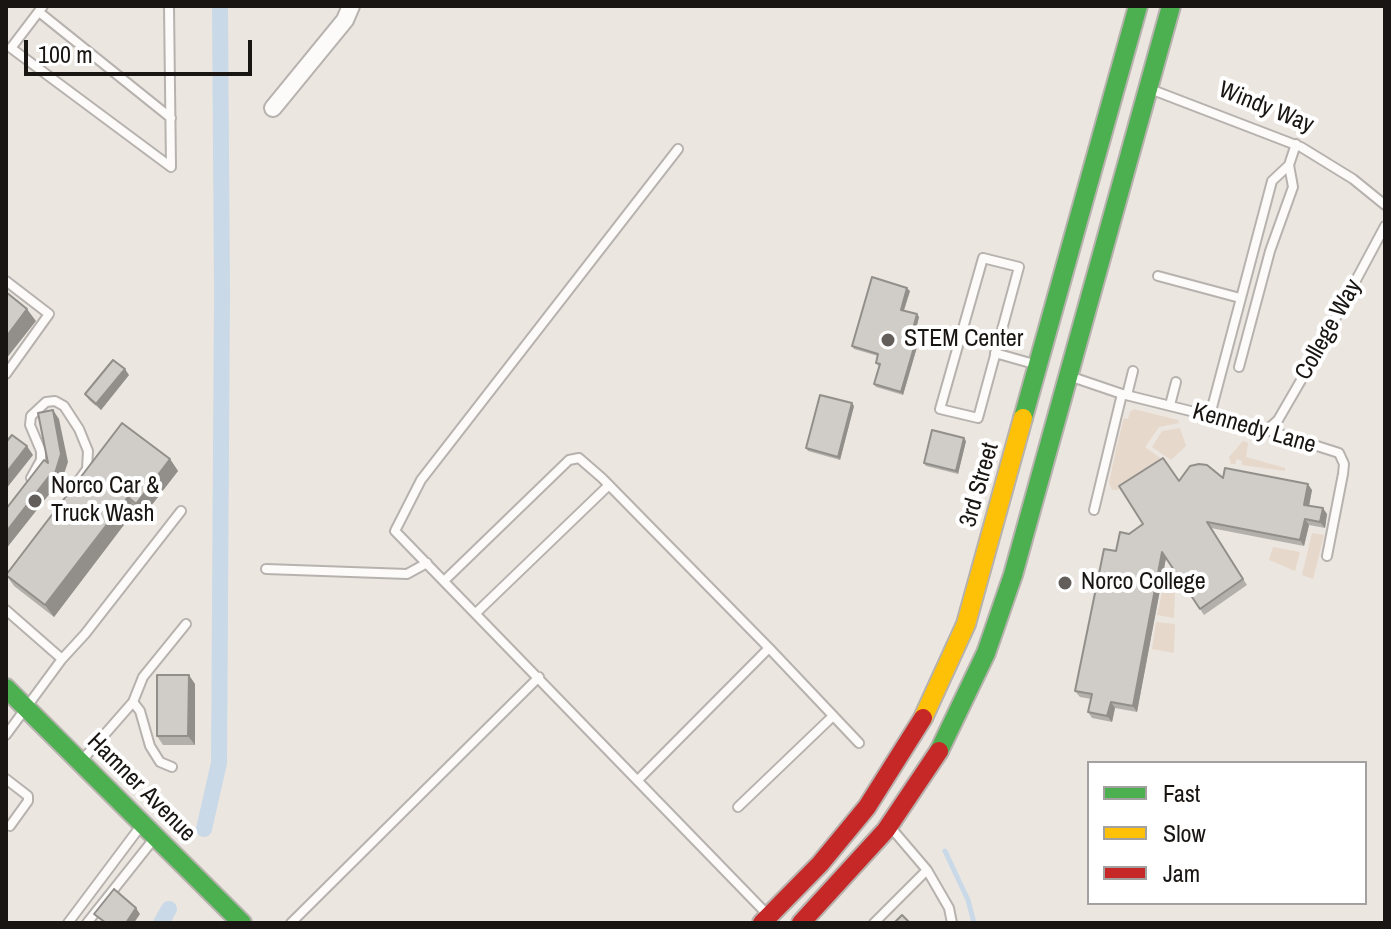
<!DOCTYPE html>
<style>
body{margin:0}
#map{position:relative;width:1391px;height:929px;overflow:hidden;background:#ece6e0;font-family:"Archivo Narrow",sans-serif}
canvas{display:block}
.frame{position:absolute;inset:0;border:8px solid #191512;pointer-events:none}
.legend{position:absolute;left:1087px;top:761px;width:280px;height:144px;box-sizing:border-box;background:#fff;border:2px solid #a3a1a0;margin:0;padding:10px 14px;list-style:none;font-size:24px;color:#191512}
.legend li{display:flex;align-items:center;gap:16px;height:40px}
.legend b{width:40px;border:2px solid #a3a1a0}
.scale{position:absolute;left:24px;top:40px;width:228px;height:36px;box-sizing:border-box;border:4px solid #191512;border-top:0;padding-left:10px;font-size:24px;line-height:28px;white-space:nowrap;color:#191512;-webkit-text-stroke:6px #fff;paint-order:stroke}
</style>
<div id="map">
<canvas width="1391" height="929"></canvas>
<div class="frame"></div>
<ul class="legend">
<li><b style="height:10px;background:#4caf50"></b>Fast</li>
<li><b style="height:10px;background:#ffc107"></b>Slow</li>
<li><b style="height:10px;background:#c62828"></b>Jam</li>
</ul>
<div class="scale">100 m</div>
</div>
<script>
const context = document.querySelector('canvas').getContext('2d');
context.lineJoin = 'round';
function fillPath(path, color) { context.fillStyle = color; context.fill(path, 'evenodd'); }
const toPath = rows => new Path2D(rows.map(r => 'M' + r).join(''));
function trace(path, color, width, dash) { context.strokeStyle = color; context.lineWidth = width; context.lineCap = dash ? 'butt' : 'round'; context.setLineDash(dash || []); context.stroke(path); }
function label(font, color, halo, rows, align = 'center') {
  context.font = font + ' "Archivo Narrow",sans-serif'; context.lineWidth = 8; context.setLineDash([]); context.textBaseline = 'middle'; context.strokeStyle = halo; context.fillStyle = color; for (const [text, x, y, turn = 0] of rows) {
    context.save(); context.translate(x, y); context.rotate((+turn || 0) * Math.PI / 180); context.textAlign = isNaN(turn) ? turn : align; if (halo) context.strokeText(text, 0, 0); context.fillText(text, 0, 0); context.restore();
  }
}
fillPath(toPath([
 [1134,409,1178,420,1179,423,1159,427,1145,447,1163,460,1117,490,1112,490,1109,483,1117,445,1124,418,1128,419,1130,412],
 [1180,428,1186,446,1171,460,1152,447,1162,431],
 [1243,441,1248,443,1246,457,1285,468,1285,471,1242,465,1242,461,1237,459,1235,464,1231,464,1229,457],
 [1312,533,1324,535,1313,579,1302,575],
 [1273,547,1300,552,1295,571,1269,560],
 [1163,588,1175,590,1174,618,1157,615],
 [1156,622,1175,624,1174,653,1152,649]
]), '#e6d8cb');
trace(toPath([
 [945,851,968,900,974,923]
]), '#c9d9e7', 5);
trace(toPath([
 [204,829,219,763,222,293,220,6],
 [161,923,169,909]
]), '#c9d9e7', 16);
const lane = toPath([
 [43,6,11,48,171,167,169,6],
 [39,12,171,118],
 [1150,89,1301,147,1353,179,1385,205],
 [678,149,421,480,395,531,766,913],
 [983,258,1019,267,978,418,940,409,983,258],
 [1158,276,1240,298],
 [6,281,49,314,6,374],
 [995,353,1034,364],
 [1239,367,1270,251,1293,187,1289,165],
 [1072,377,1122,394,1267,430,1339,453,1344,464,1343,474,1327,556],
 [1127,395,1133,371],
 [1170,405,1176,382],
 [1210,415,1272,181,1289,165,1296,144],
 [1267,430,1278,420,1318,351,1385,226],
 [31,478,41,460,41,451,30,425,31,416,46,402,55,401,64,406,79,429,88,451,87,469,74,487],
 [1094,510,1122,394],
 [266,569,407,574,427,563],
 [444,581,569,460,579,458,602,478,769,648],
 [6,610,62,659],
 [476,613,609,485],
 [133,702,140,711,150,746,160,762,172,767],
 [6,735,62,659,85,634,181,511],
 [84,758,133,702,143,677,186,624],
 [6,779,28,796,28,801,10,826],
 [638,780,769,648,859,743],
 [738,807,833,716],
 [892,829,927,870,949,908,952,923],
 [68,923,140,827],
 [87,923,153,840],
 [291,923,539,677],
 [874,923,927,870]
]);
const street = toPath([
 [273,108,345,20,351,6]
]);
const fast = toPath([
 [1023,418,1138,6],
 [6,688,242,923],
 [939,751,986,653,1013,575,1171,6]
]);
const slow = toPath([
 [923,718,966,624,1023,418]
]);
const jam = toPath([
 [762,923,820,864,867,807,923,718],
 [801,923,886,830,939,751]
]);
trace(lane, '#b7b2ae', 12);
trace(street, '#b7b2ae', 20);
trace(fast, '#b7b2ae', 22);
trace(slow, '#b7b2ae', 22);
trace(jam, '#b7b2ae', 22);
trace(lane, '#fcfbfa', 8);
trace(street, '#fcfbfa', 16);
trace(fast, '#4caf50', 18);
trace(slow, '#ffc107', 18);
trace(jam, '#c62828', 18);
fillPath(toPath([
 [910,291,904,310,917,314,919,317,917,326,920,327,922,330,903,395,876,387,874,384,879,366,876,363,878,356,854,349,852,346],
 [129,375,101,410,89,400,85,394],
 [854,406,840,460,808,451,806,448],
 [966,441,958,474,926,466,924,463],
 [170,459,178,471,144,515,136,509,54,617,14,586,6,575],
 [1223,478,1312,490,1309,506,1327,514,1325,528,1309,525,1304,546,1211,528,1247,585,1204,615,1166,558,1137,712,1115,708,1112,722,1092,718,1088,712,1091,699,1080,697,1075,691,1116,551,1129,534,1143,524,1179,481],
 [195,684,195,745,163,745,157,736]
]), '#b3afab');
fillPath(toPath([
 [907,288,910,291,903,313,901,310],
 [27,309,36,321,6,359,6,337],
 [917,314,919,317,916,328,914,325],
 [920,327,922,330,903,395,901,392],
 [125,369,129,375,101,410,96,404],
 [852,403,854,406,840,460,838,457],
 [53,410,59,419,68,462,58,492,55,487,6,549,6,532,61,454],
 [964,438,966,441,958,474,956,471],
 [27,446,33,455,6,489,6,473],
 [170,459,178,471,144,515,136,504],
 [1308,484,1312,490,1308,511,1304,505],
 [128,497,136,509,54,617,45,605],
 [1323,508,1327,514,1325,528,1320,522],
 [1305,519,1309,525,1304,546,1300,540],
 [1162,552,1166,558,1137,712,1133,706],
 [189,675,195,684,195,745,188,736],
 [1111,702,1115,708,1112,722,1107,716],
 [136,908,140,914,134,923,126,923]
]), '#928f8b');
const building = toPath([
 [872,277,907,288,901,310,917,314,914,325,920,327,901,392,874,384,880,364,876,363,878,354,852,346,872,277],
 [6,292,27,309,6,337,6,292],
 [113,360,125,369,96,404,85,394,113,360],
 [820,395,852,403,838,457,806,448,820,395],
 [53,410,61,454,52,483,50,475,6,532,6,509,44,460,48,463,38,413,53,410],
 [122,423,170,459,136,504,128,497,45,605,6,575,122,423],
 [932,430,964,438,956,471,924,463,932,430],
 [12,435,27,446,6,473,6,442,12,435],
 [1163,458,1179,481,1190,466,1199,464,1207,465,1223,478,1225,468,1308,484,1304,505,1323,508,1320,522,1305,519,1300,540,1207,522,1243,579,1200,609,1162,552,1133,706,1111,702,1107,716,1088,712,1092,694,1075,691,1104,549,1116,551,1120,532,1129,534,1143,524,1119,486,1163,458],
 [157,675,189,675,188,736,157,736,157,675],
 [114,889,136,908,126,923,106,923,94,914,114,889],
 [902,915,910,923,894,923,902,915]
]);
fillPath(building, '#d0ccc7');
trace(building, '#928f8b', 2);
for (const [x, y, r, color] of [
 [888,340,8,"#635e5a"],
 [35,501,8,"#635e5a"],
 [1065,583,8,"#635e5a"]
]) { const dot = new Path2D(); dot.arc(x, y, r, 0, 2 * Math.PI); context.fillStyle = color; context.fill(dot); trace(dot, '#fff', 3); }
label('24px', '#191512', '#fff', [
 ["Windy Way",1266,108,22],
 ["College Way",1329,330,-61],
 ["Kennedy Lane",1254,429,16],
 ["3rd Street",980,485,-74],
 ["Hamner Avenue",141,788,45]
]);
label('24px', '#191512', '#fff', [
 ["STEM Center",904,340],
 ["Norco Car &",51,487],
 ["Truck Wash",51,515],
 ["Norco College",1081,583]
], 'left');
</script>
